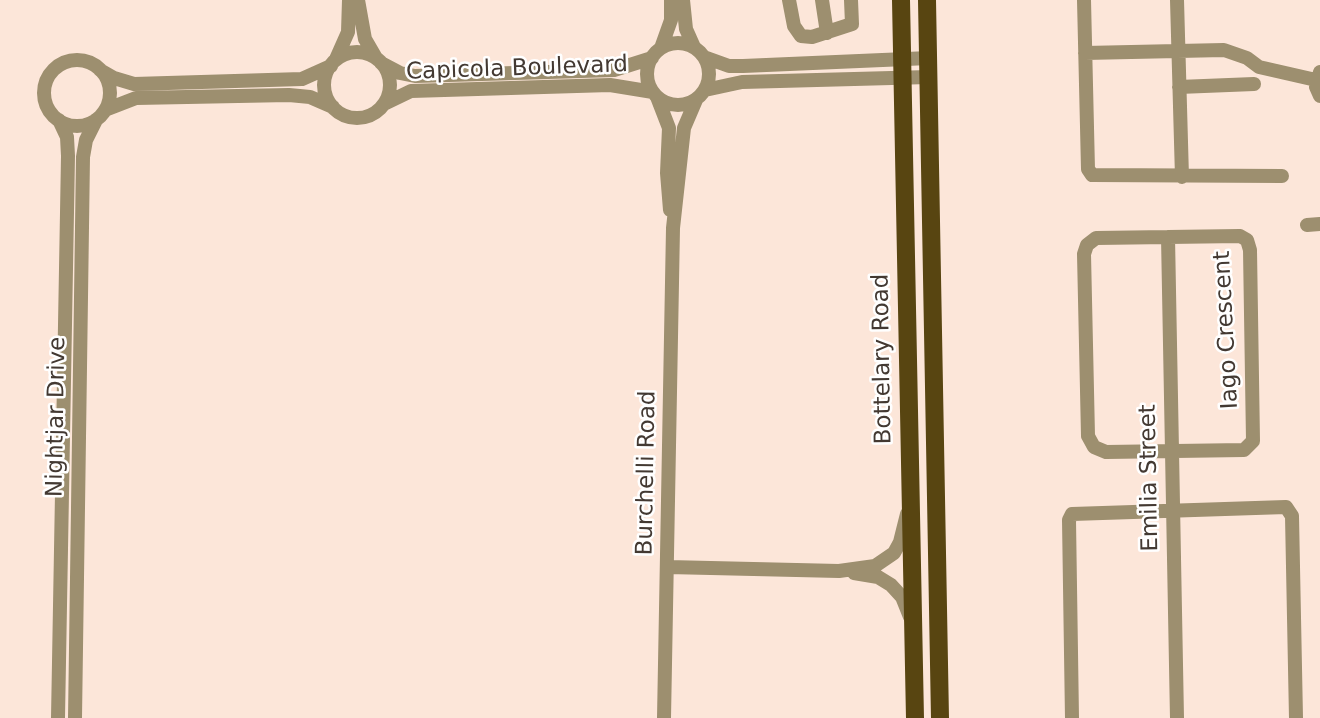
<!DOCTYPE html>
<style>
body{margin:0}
canvas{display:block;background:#fce6d9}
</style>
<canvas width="1320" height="718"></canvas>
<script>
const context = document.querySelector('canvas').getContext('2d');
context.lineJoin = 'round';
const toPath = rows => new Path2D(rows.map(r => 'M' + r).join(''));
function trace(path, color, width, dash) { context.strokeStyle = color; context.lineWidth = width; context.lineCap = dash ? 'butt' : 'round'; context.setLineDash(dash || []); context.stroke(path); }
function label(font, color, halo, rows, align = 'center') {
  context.font = font + ' "DejaVu Sans",sans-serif'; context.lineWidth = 5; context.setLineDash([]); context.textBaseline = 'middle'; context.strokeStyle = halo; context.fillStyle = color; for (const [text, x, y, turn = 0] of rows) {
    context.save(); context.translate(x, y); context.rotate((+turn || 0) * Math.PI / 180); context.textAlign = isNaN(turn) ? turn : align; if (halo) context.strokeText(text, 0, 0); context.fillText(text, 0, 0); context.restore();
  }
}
trace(toPath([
 [358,0,365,39,376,58],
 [683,0,686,29,694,47],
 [789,0,794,26,801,36,812,37,852,24,851,0],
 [822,0,827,33],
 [1084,0,1088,169,1092,175,1282,176],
 [1177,0,1182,177],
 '647 74a31 31 0 1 1 62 0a31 31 0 1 1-62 0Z',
 [661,48,671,20,671,0],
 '324 85a33 33 0 1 1 66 0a33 33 0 1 1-66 0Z',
 [1085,53,1224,50,1247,58,1259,67,1316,80],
 [704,57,729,66,743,66,929,58],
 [336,59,348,32,349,0],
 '44 93a33 33 0 1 1 66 0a33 33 0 1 1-66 0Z',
 [381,63,400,73,415,76,614,70,652,58],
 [100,70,114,78,134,84,302,79,331,66],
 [1320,72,1316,87,1320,96],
 [1179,87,1254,84],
 [705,90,742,82,929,77],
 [657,97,669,128,667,173,670,210],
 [384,104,411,91,610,85,653,92],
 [105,110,136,98,289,95,310,97,333,107],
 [1307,225,1320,224],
 [1240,236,1247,240,1250,250,1253,441,1244,450,1106,452,1094,447,1088,436,1084,254,1087,245,1096,238,1240,236],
 [1168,237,1177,718],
 [668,567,839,571,875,566,894,553,900,542,907,514],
 [854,573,878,577,891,585,902,597,910,617],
 [58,718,68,156,67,137,59,120],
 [75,718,83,157,86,140,96,120],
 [664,718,673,228,684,128,696,100],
 [1072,718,1069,520,1072,514,1286,507,1292,516,1296,718]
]), '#9d8f6f', 14);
trace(toPath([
 [901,0,915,718],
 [927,0,940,718]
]), '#584511', 18);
label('23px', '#433932', '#fff', [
 ["Capicola Boulevard",517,69,-2],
 ["Iago Crescent",1227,330,-93],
 ["Bottelary Road",883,359,-91],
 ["Nightjar Drive",57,417,-89],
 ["Burchelli Road",647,473,-89],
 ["Emilia Street",1150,478,-91]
]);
</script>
